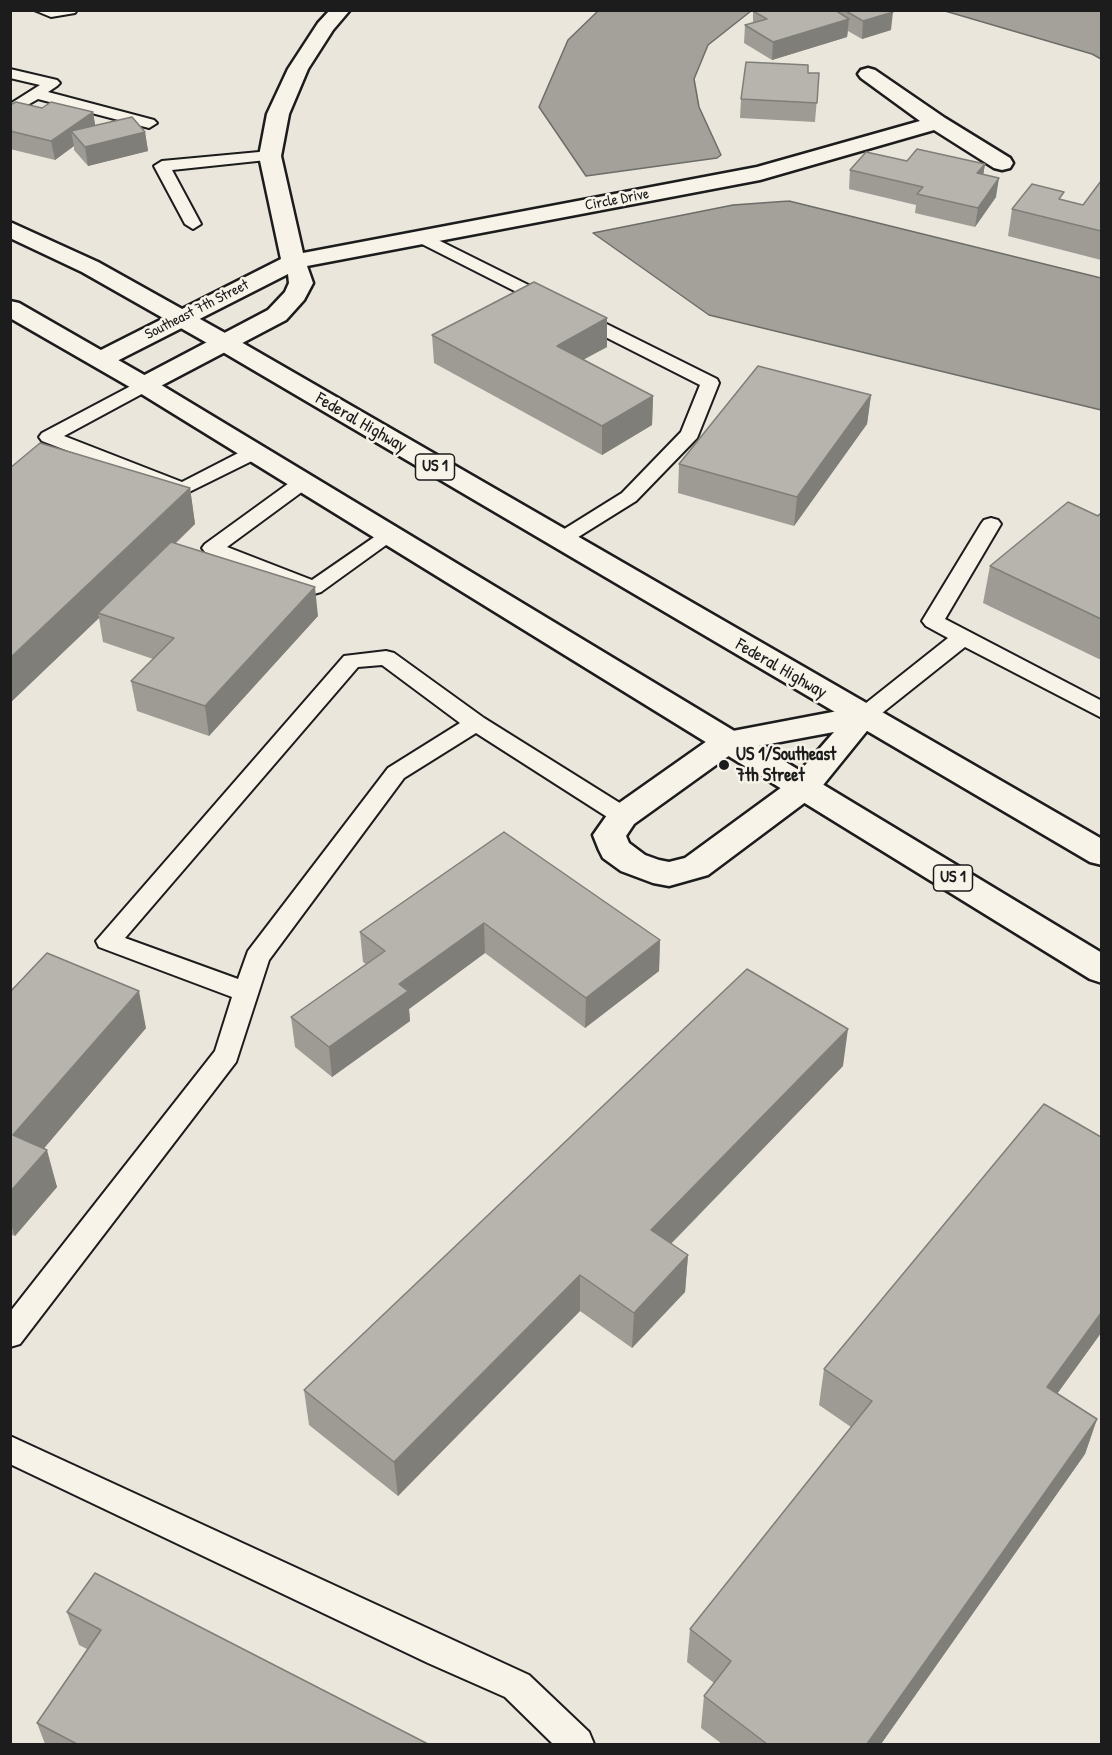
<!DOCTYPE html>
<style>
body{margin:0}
#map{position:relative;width:1112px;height:1755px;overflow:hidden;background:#eae6dc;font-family:"Patrick Hand",sans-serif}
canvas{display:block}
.frame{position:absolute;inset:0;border:12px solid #1c1c1c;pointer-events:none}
</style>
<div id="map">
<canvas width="1112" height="1755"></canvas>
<div class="frame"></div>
</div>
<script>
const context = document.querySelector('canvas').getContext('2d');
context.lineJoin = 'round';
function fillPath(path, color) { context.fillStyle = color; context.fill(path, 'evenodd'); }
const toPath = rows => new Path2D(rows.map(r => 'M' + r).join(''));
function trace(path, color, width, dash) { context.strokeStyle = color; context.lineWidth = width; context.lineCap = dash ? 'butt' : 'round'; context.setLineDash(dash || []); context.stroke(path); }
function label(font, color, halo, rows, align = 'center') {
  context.font = font + ' "Patrick Hand",sans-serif'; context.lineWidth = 5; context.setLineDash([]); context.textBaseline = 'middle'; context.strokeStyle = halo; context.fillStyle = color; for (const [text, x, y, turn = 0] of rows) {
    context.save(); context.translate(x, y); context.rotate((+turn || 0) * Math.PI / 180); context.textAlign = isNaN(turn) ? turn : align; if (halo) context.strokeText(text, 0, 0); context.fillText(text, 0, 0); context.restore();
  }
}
const water = toPath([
 [599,10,751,11,708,45,694,79,699,107,721,155,717,158,586,176,539,107,568,40,599,10],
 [945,11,1101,11,1101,59,1092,54,945,11],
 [789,201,1101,278,1101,410,709,315,593,233,733,205,789,201]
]);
fillPath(water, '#a3a19a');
trace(water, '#6d6c68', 1.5);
const lane = toPath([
 [34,10,77,10,75,13,51,17,34,10],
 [10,69,57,80,60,83,57,86,48,92,154,120,157,123,149,128,38,99,10,115,10,104,40,85,10,78,10,69],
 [270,151,276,153,278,156,276,159,172,170,201,224,193,229,185,224,154,166,162,161,270,151],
 [422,232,717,379,719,383,697,438,636,501,567,544,553,544,550,540,553,536,622,493,681,432,700,385,416,241,414,237,416,233,422,232],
 [144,379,151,381,153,385,151,389,64,436,182,482,248,448,262,448,265,452,262,456,183,495,42,441,39,437,42,433,144,379],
 [303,476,310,478,313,482,310,486,227,547,312,580,383,531,397,531,400,535,321,592,314,594,205,552,202,548,205,544,296,478,303,476],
 [991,518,998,520,1001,524,945,619,1102,701,1102,718,965,647,872,721,864,723,856,721,853,716,856,711,948,638,926,626,922,621,981,524,984,520,991,518],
 [386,651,394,653,484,718,631,810,635,816,631,822,623,824,615,822,476,733,404,778,269,960,236,1062,20,1344,10,1347,10,1312,215,1051,232,997,99,947,96,941,344,656,386,651],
 [382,665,460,723,388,768,248,951,238,979,125,938,358,667,382,665],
 [10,1436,529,1675,589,1732,594,1744,553,1744,505,1697,428,1663,10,1464,10,1436]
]);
const street = toPath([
 [330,10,350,10,333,30,308,69,289,114,281,156,303,253,757,167,920,121,861,78,858,74,861,70,868,68,875,70,945,118,1010,158,1013,163,1010,168,1002,170,994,168,934,130,760,180,307,266,313,283,304,300,286,320,153,390,144,393,135,390,131,385,135,380,268,310,285,292,289,283,288,274,111,364,102,366,93,364,90,359,93,354,281,259,259,156,267,114,288,69,318,23,330,10],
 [864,706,875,709,879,716,815,795,708,875,669,886,653,883,621,871,603,858,599,850,593,835,612,808,717,734,864,706],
 [834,732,793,779,685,858,669,862,659,860,645,855,629,843,626,836,634,824,737,750,834,732]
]);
const primary = toPath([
 [10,222,98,262,234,338,1102,839,1102,865,1090,862,216,348,82,272,10,238,10,222],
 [10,301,19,303,153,380,1102,953,1102,983,1090,979,135,390,10,318,10,301]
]);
trace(lane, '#1c1c1c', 4);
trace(street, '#1c1c1c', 5);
trace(primary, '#1c1c1c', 5);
fillPath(lane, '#f7f3e8');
fillPath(street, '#f7f3e8');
fillPath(primary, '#f7f3e8');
fillPath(toPath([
 [755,10,890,10,891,30,862,39,848,31,847,37,772,60,744,43,745,25,753,23,753,11],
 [808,73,819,73,815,122,740,118,741,99],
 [10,105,93,112,95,126,145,132,148,151,88,166,74,150,74,146,55,160,10,149],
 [907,161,985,164,983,174,996,197,975,227,915,213,916,205,849,189,850,170],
 [1101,181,1101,260,1008,236,1012,209,1083,205],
 [432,335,607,347,583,359,653,396,652,425,602,455,434,363],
 [871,395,867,424,794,526,678,493,679,464],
 [190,488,195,524,176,543,318,616,209,736,137,711,131,681,153,659,103,642,99,618,10,703],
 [1101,513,1101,660,983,603,990,566],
 [504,832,660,940,659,971,585,1028,485,953,409,1009,410,1021,332,1077,295,1047,291,1017,366,964,363,962,360,932],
 [10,992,146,1028,44,1148,57,1187,15,1236,10,1234],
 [843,1066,671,1244,688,1255,685,1292,632,1348,580,1311,398,1496,309,1425,304,1390],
 [1101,1333,1057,1394,1097,1419,1085,1454,881,1744,722,1744,701,1728,704,1696,714,1683,687,1662,690,1629,851,1427,819,1405,824,1369],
 [67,1612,428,1744,45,1744,37,1723,87,1649,79,1645]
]), '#9d9b94');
fillPath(toPath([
 [893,12,891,30,862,39,863,21],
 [849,19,847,37,772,60,773,42],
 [93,112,96,130,71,131,74,146,55,160,51,141],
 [145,132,148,151,88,166,85,147],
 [985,164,982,183,977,173],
 [999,178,996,197,975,227,978,208],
 [607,318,607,347,557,374,557,346],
 [871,395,867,424,794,526,797,497],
 [653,396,652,425,602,455,602,426],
 [190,488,195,524,102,614,98,613,99,618,10,703,10,658],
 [315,587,318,616,209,736,205,706],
 [484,923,485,953,409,1009,410,1021,332,1077,329,1047,399,984],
 [660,940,659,971,585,1028,586,998],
 [139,991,146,1028,24,1172,13,1135],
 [848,1029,843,1066,649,1266,651,1230],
 [47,1150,57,1187,15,1236,10,1221,10,1192],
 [688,1255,685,1292,632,1348,634,1313],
 [580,1275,580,1311,398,1496,394,1462],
 [1101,1313,1101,1333,1036,1423,1047,1387],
 [1097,1419,1085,1454,881,1744,867,1744]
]), '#7f7e78');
const building = toPath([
 [755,10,835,10,849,19,773,42,745,25,767,19,753,11,755,10],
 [844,10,890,10,893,12,863,21,844,10],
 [746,62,808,65,808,73,819,73,817,103,741,99,746,62],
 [16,102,42,108,51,102,93,112,51,141,10,131,10,105,16,102],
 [132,117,145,132,85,147,71,131,132,117],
 [917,149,985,164,977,173,999,178,978,208,917,194,923,187,850,170,866,152,907,161,917,149],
 [1101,181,1101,231,1012,209,1032,184,1064,192,1059,199,1083,205,1101,181],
 [534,282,607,318,557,346,653,396,602,426,432,335,534,282],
 [758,366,871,395,797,497,679,464,758,366],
 [40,443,190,488,10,658,10,468,40,443],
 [1068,502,1098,516,1101,513,1101,619,990,566,1068,502],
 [171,542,315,587,205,706,131,681,174,638,98,613,171,542],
 [504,832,660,940,586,998,484,923,399,984,408,991,329,1047,291,1017,385,951,360,932,504,832],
 [47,953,139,991,13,1135,47,1150,10,1192,10,992,47,953],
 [747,969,848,1029,651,1230,688,1255,634,1313,580,1275,394,1462,304,1390,747,969],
 [1044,1104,1101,1137,1101,1313,1047,1387,1097,1419,867,1744,767,1744,704,1696,731,1661,690,1629,872,1401,824,1369,1044,1104],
 [95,1573,428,1744,77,1744,37,1723,101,1630,67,1612,95,1573]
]);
fillPath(building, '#b6b4ac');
trace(building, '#7f7e78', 1.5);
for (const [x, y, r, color] of [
 [724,765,6,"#1c1c1c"]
]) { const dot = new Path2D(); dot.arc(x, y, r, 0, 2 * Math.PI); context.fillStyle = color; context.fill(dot); trace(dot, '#f7f3e8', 2); }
label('15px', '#1c1c1c', '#f7f3e8', [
 ["Circle Drive",617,200,-11],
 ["Southeast 7th Street",197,310,-27]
]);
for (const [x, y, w] of [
 [435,467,39],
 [953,878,39]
]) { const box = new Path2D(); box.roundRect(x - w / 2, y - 13, w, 26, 4.5); context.fillStyle = '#f7f3e8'; context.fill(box); trace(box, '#1c1c1c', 1.5); }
label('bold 16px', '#1c1c1c', null, [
 ["US 1",435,467],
 ["US 1",953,878]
]);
label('18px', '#1c1c1c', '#f7f3e8', [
 ["Federal Highway",361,423,30],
 ["Federal Highway",781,669,30]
]);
label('bold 18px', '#1c1c1c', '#f7f3e8', [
 ["US 1/Southeast",736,755],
 ["7th Street",736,776]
], 'left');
</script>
